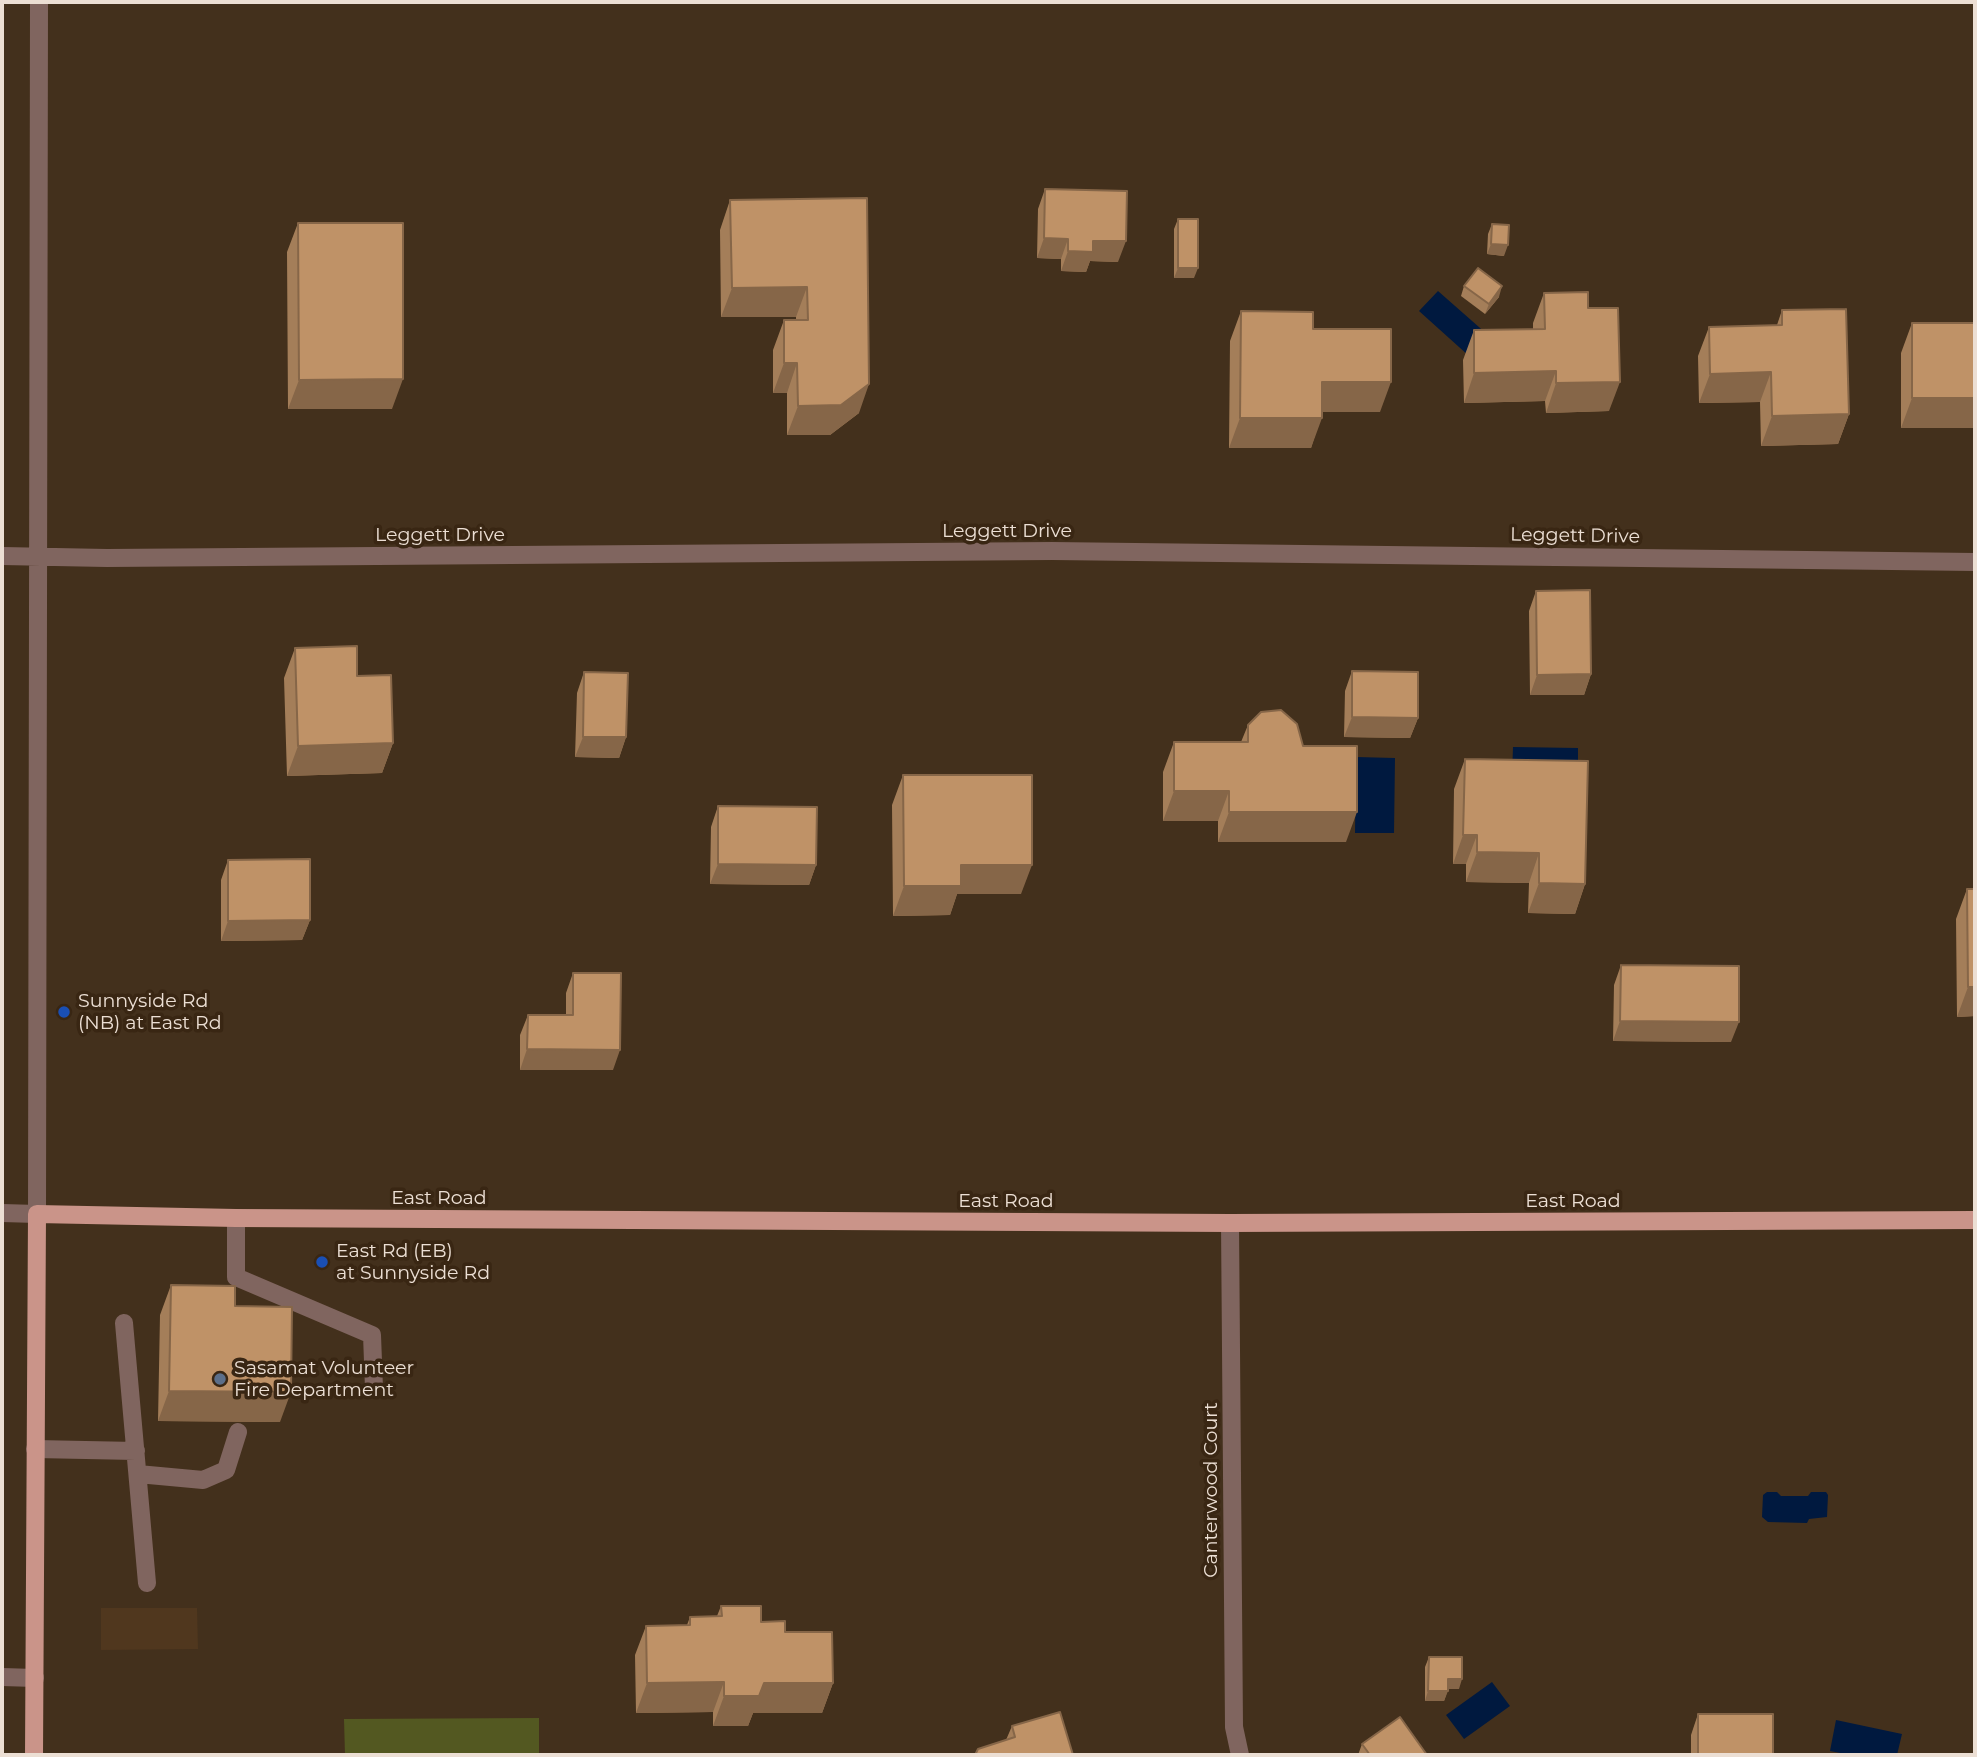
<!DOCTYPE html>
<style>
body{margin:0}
#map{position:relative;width:1977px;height:1757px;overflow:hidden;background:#43301c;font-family:Montserrat,sans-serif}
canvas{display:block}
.frame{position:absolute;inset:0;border:4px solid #ecdfd4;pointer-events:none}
</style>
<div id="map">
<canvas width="1977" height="1757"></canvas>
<div class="frame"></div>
</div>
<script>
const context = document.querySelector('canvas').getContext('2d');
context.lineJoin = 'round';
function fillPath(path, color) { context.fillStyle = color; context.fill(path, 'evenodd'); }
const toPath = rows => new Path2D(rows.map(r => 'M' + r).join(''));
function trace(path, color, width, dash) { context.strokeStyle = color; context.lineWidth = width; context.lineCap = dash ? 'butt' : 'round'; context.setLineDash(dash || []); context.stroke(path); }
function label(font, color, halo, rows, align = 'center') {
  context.font = font + ' Montserrat,sans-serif'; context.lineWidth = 7; context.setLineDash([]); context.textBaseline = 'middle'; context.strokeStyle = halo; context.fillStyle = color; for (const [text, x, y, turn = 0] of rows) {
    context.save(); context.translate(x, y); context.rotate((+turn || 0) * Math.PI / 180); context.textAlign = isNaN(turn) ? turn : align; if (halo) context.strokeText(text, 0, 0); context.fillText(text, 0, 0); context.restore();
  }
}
fillPath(toPath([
 [101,1608,197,1608,198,1649,101,1650]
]), '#50371e');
fillPath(toPath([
 [539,1718,539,1755,345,1755,344,1719]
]), '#535821');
fillPath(toPath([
 [1438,291,1488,335,1469,356,1419,311],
 [1513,747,1578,748,1578,776,1512,776],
 [1356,757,1395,758,1394,833,1355,833],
 [1767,1492,1777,1492,1781,1496,1808,1496,1811,1492,1826,1492,1828,1495,1827,1517,1809,1519,1807,1523,1768,1522,1762,1517,1763,1495],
 [1492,1682,1510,1706,1464,1739,1446,1715],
 [1836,1720,1902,1734,1897,1755,1851,1755,1830,1751]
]), '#00193f');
trace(toPath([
 [2,556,107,558,1052,551,1975,562],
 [2,1213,37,1214,39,2],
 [236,1218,236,1277,372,1335,374,1388],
 [1230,1223,1234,1727,1240,1755],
 [124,1323,147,1583],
 [35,1449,136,1451],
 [138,1474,203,1480,226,1470,238,1432],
 [2,1677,35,1678]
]), '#80655f', 18);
trace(toPath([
 [34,1755,37,1214,236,1218,1230,1223,1975,1220]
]), '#ca9489', 18);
fillPath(toPath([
 [1045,189,1118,262,1090,261,1086,272,1061,271,1061,259,1037,258,1038,209],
 [867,198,859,413,830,435,787,435,787,393,773,393,773,350,784,320,796,320,796,317,721,317,720,230,730,200],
 [1178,219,1194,278,1174,278,1174,229],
 [298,223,392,409,288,409,287,252],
 [1492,224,1504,256,1487,254,1488,234],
 [1464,286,1499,297,1485,314,1461,296],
 [1544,293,1588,308,1609,411,1546,413,1545,401,1464,403,1463,360,1474,330,1533,329,1533,323],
 [1782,310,1849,414,1838,444,1761,446,1760,402,1699,403,1698,356,1709,327,1777,325],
 [1241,311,1313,329,1380,412,1322,412,1311,448,1229,448,1230,341],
 [1912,323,1975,323,1975,428,1901,428,1901,353],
 [1536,591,1591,674,1584,695,1530,695,1529,611],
 [295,648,357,676,393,743,382,773,287,776,284,678],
 [1352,671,1418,718,1410,738,1344,737,1345,691],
 [584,672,626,737,619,758,575,757,577,693],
 [1248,725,1303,746,1346,842,1218,842,1218,821,1163,821,1163,772,1174,742,1241,742],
 [1465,759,1585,884,1575,914,1528,913,1529,883,1466,882,1466,864,1453,864,1454,789],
 [903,775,1021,894,957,894,950,915,893,916,892,805],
 [718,806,816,865,809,885,710,884,711,827],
 [228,860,310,920,302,940,221,941,221,880],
 [1967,889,1975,889,1975,1016,1957,1017,1956,919],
 [1621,965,1731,1042,1613,1041,1614,985],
 [573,973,613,1070,520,1070,520,1035,528,1015,566,1015,566,993],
 [171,1285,235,1306,280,1422,158,1421,160,1315],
 [721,1606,785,1632,833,1683,822,1713,753,1713,748,1726,713,1726,713,1712,636,1713,635,1655,646,1626,687,1625,690,1617,717,1616],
 [1429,1657,1459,1689,1448,1689,1444,1701,1425,1701,1425,1667],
 [1698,1714,1773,1755,1691,1755,1691,1735],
 [1012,1726,1073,1755,1006,1740],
 [1362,1744,1427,1755,1358,1755]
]), '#a47e59');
fillPath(toPath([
 [1044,238,1068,239,1061,259,1037,258],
 [1093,241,1126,241,1118,262,1090,261,1086,272,1061,271,1068,251],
 [1491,244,1508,245,1504,256,1487,254],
 [1178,268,1198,268,1194,278,1174,278],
 [1502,286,1499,297,1485,314,1489,304],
 [807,287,796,317,721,317,732,288],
 [784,363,797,363,787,393,773,393],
 [1556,371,1545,401,1464,403,1474,373],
 [1771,372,1760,402,1699,403,1710,374],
 [403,379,392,409,288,409,299,380],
 [1322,382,1391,382,1380,412,1311,412],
 [1620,382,1609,411,1546,413,1556,383],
 [869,384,859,413,830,435,787,435,798,406],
 [1912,398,1975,398,1975,428,1901,428],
 [1849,414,1838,444,1761,446,1772,416],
 [1240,418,1322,418,1311,448,1229,448],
 [1591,674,1584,695,1530,695,1537,675],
 [1352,717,1418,718,1410,738,1344,737],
 [583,737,626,737,619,758,575,757],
 [393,743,382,773,287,776,298,746],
 [1174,791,1229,791,1218,821,1163,821],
 [1229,812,1357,812,1346,842,1218,842],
 [1463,835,1477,835,1466,864,1453,864],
 [1477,852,1539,853,1529,883,1466,882],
 [718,864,816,865,809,885,710,884],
 [961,865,1032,865,1021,894,957,894,950,915,893,916,904,886],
 [1539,883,1585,884,1575,914,1528,913],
 [310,920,302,940,221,941,228,921],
 [1968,987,1975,987,1975,1016,1957,1017],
 [1620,1021,1739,1022,1731,1042,1613,1041],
 [527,1049,620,1050,613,1070,520,1070],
 [169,1391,291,1392,280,1422,158,1421],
 [1448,1679,1462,1679,1459,1689,1444,1689],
 [724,1682,713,1712,636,1713,647,1683],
 [764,1683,833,1683,822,1713,753,1713,748,1726,713,1726,724,1696],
 [1428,1691,1448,1691,1444,1701,1425,1701]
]), '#866648');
const building = toPath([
 [1045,189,1127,191,1126,241,1093,241,1093,252,1068,251,1068,239,1044,238,1045,189],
 [867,198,869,384,841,405,798,406,797,363,784,363,784,320,808,320,807,287,732,288,730,200,867,198],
 [1178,219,1198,219,1198,268,1178,268,1178,219],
 [298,223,403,223,403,379,299,380,298,223],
 [1492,224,1509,225,1508,245,1491,244,1492,224],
 [1478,268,1502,286,1489,304,1464,286,1478,268],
 [1588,292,1588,308,1618,308,1620,382,1556,383,1556,371,1474,373,1474,330,1545,329,1544,293,1588,292],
 [1846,309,1849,414,1772,416,1771,372,1710,374,1709,327,1782,325,1782,310,1846,309],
 [1241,311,1313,312,1313,329,1391,329,1391,382,1322,382,1322,418,1240,418,1241,311],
 [1912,323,1975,323,1975,398,1912,398,1912,323],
 [1590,590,1591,674,1537,675,1536,591,1590,590],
 [357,646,357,676,391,675,393,743,298,746,295,648,357,646],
 [1352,671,1418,672,1418,718,1352,717,1352,671],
 [584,672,628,673,626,737,583,737,584,672],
 [1281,710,1297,724,1303,746,1357,746,1357,812,1229,812,1229,791,1174,791,1174,742,1248,742,1248,725,1261,712,1281,710],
 [1465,759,1588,761,1585,884,1539,883,1539,853,1477,852,1477,835,1463,835,1465,759],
 [903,775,1032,775,1032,865,961,865,961,886,904,886,903,775],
 [718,806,817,807,816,865,718,864,718,806],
 [310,859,310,920,228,921,228,860,310,859],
 [1967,889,1975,889,1975,987,1968,987,1967,889],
 [1621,965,1739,966,1739,1022,1620,1021,1621,965],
 [573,973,621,973,620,1050,527,1049,528,1015,573,1015,573,973],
 [171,1285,235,1286,235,1306,292,1307,291,1392,169,1391,171,1285],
 [721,1606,761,1606,761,1622,785,1621,785,1632,832,1632,833,1683,764,1683,759,1696,724,1696,724,1682,647,1683,646,1626,690,1625,690,1617,722,1616,721,1606],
 [1429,1657,1462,1657,1462,1679,1448,1679,1448,1691,1428,1691,1429,1657],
 [1060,1712,1073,1755,975,1755,978,1749,1015,1737,1012,1726,1060,1712],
 [1698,1714,1773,1714,1773,1755,1698,1755,1698,1714],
 [1400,1717,1427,1755,1370,1755,1362,1744,1400,1717]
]);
fillPath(building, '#bf9267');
trace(building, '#866648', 2);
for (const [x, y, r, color] of [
 [64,1012,7,"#1a4fb4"],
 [322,1262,7,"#1a4fb4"],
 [220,1379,7,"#5c6f8a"]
]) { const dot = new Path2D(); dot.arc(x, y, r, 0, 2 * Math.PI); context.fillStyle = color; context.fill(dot); trace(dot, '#392613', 2.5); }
label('19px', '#ecdfd4', '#392613', [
 ["Leggett Drive",1007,531],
 ["Leggett Drive",440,535],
 ["Leggett Drive",1575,536,1],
 ["East Road",439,1198],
 ["East Road",1006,1201],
 ["East Road",1573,1201],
 ["Canterwood Court",1211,1490,-90]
]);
label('19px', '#ecdfd4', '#392613', [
 ["Sunnyside Rd",78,1001],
 ["(NB) at East Rd",78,1023],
 ["East Rd (EB)",336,1251],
 ["at Sunnyside Rd",336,1273],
 ["Sasamat Volunteer",234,1368],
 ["Fire Department",234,1390]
], 'left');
</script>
